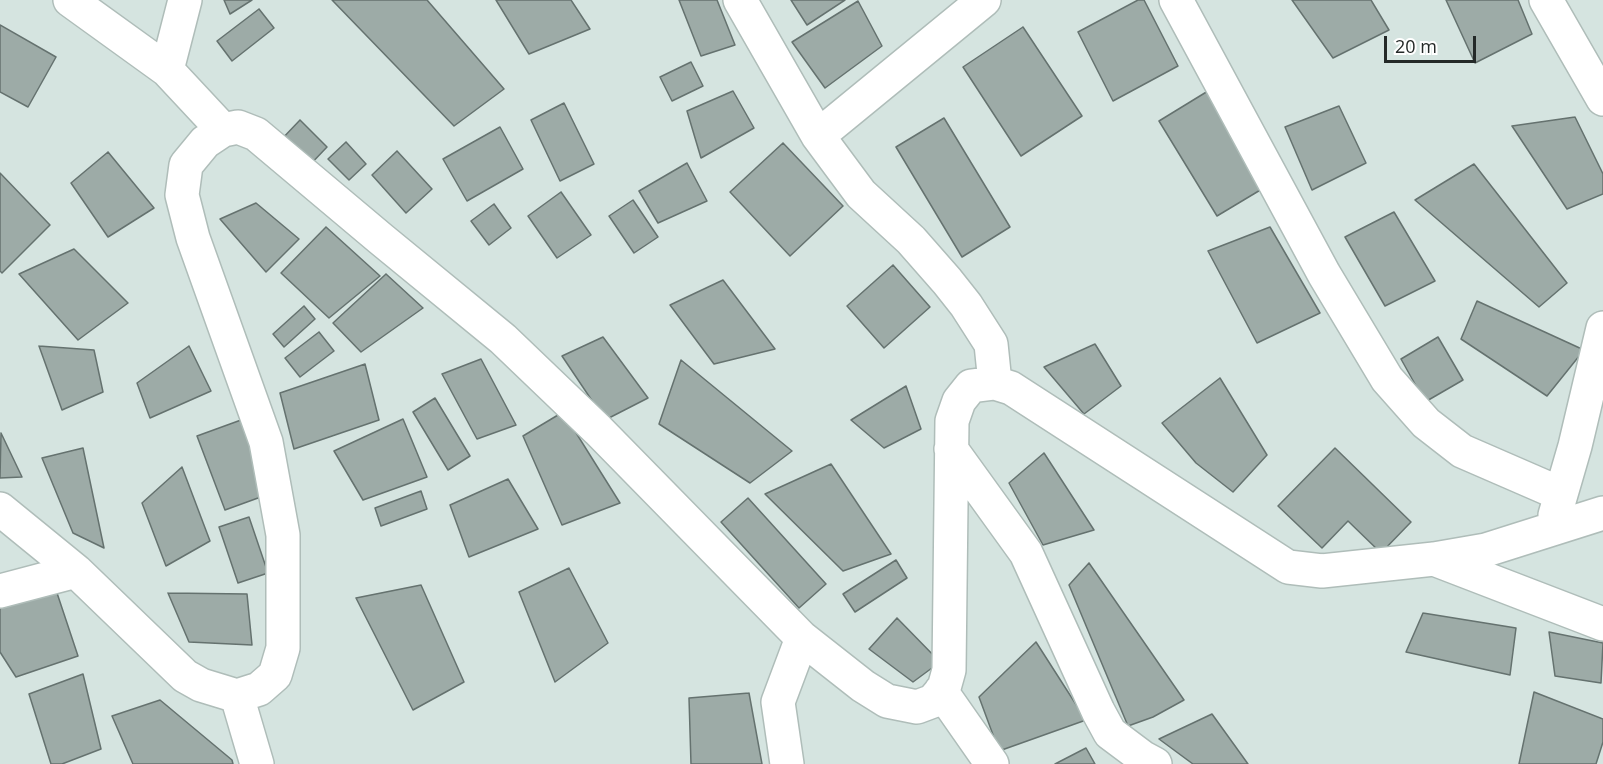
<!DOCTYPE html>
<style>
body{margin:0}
#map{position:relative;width:1603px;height:764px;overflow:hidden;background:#d5e4e0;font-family:"Open Sans",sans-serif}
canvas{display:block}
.scale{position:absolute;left:1384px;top:36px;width:92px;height:27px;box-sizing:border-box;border:3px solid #242928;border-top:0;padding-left:8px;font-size:18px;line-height:21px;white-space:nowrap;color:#242928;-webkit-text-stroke:4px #fff;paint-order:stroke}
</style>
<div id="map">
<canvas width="1603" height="764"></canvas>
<div class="scale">20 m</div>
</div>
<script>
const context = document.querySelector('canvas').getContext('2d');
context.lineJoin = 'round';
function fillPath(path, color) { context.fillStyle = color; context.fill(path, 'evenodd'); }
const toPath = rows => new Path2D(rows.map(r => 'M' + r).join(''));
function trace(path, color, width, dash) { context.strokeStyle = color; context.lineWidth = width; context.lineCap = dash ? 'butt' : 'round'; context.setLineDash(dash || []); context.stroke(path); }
const building = toPath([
 [224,0,252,0,230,14,224,0],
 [332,0,427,0,504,89,454,126,332,0],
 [496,0,571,0,590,29,529,54,496,0],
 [679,0,717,0,735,45,701,56,679,0],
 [791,0,845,0,807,25,791,0],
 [1138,0,1144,0,1178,66,1113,101,1078,32,1138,0],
 [1292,0,1371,0,1389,30,1333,58,1292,0],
 [1446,0,1518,0,1532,34,1475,63,1446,0],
 [858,1,882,46,825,88,792,42,858,1],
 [259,9,274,28,232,61,217,41,259,9],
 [0,25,56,57,28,107,0,92,0,25],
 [1023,27,1082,116,1021,156,963,67,1023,27],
 [691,62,703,86,672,101,660,77,691,62],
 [733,91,754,128,701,158,687,111,733,91],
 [1208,91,1267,186,1217,216,1159,121,1208,91],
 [564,103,594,164,560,181,531,120,564,103],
 [1339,106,1366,163,1312,190,1285,127,1339,106],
 [1575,117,1603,174,1603,194,1567,209,1512,126,1575,117],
 [944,118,1010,227,962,257,896,147,944,118],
 [300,120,327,147,306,169,279,142,300,120],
 [500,127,523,169,467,201,443,159,500,127],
 [346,142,366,164,349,180,328,159,346,142],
 [783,143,843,206,790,256,730,192,783,143],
 [397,151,432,189,406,213,372,175,397,151],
 [108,152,154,208,108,237,71,183,108,152],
 [687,163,707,201,658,223,639,191,687,163],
 [1474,164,1567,283,1539,307,1415,200,1474,164],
 [0,173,50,225,2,273,0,271,0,173],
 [561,192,591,235,557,258,528,216,561,192],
 [633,200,658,237,634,253,609,216,633,200],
 [256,203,299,239,266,272,220,219,256,203],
 [494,204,511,228,489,245,471,221,494,204],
 [1394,212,1435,281,1385,306,1345,237,1394,212],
 [326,227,380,276,329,318,281,273,326,227],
 [1270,227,1320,313,1257,343,1208,251,1270,227],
 [74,249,128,303,78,340,19,274,74,249],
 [893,265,930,307,884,348,847,306,893,265],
 [386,274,423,308,361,352,333,323,386,274],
 [723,280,775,349,714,364,670,305,723,280],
 [1477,301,1584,350,1547,396,1461,339,1477,301],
 [304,306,315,319,284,347,273,334,304,306],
 [319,332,334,351,300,377,285,358,319,332],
 [603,337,648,398,605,420,562,356,603,337],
 [1438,337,1463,380,1425,402,1401,359,1438,337],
 [1095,344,1121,386,1084,414,1044,367,1095,344],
 [39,346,94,350,103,392,62,410,39,346],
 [189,346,211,391,150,418,137,383,189,346],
 [481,359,516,425,477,439,442,374,481,359],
 [681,360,792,451,750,483,659,424,681,360],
 [365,364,379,420,294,449,280,393,365,364],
 [1220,378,1267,455,1233,492,1196,463,1162,423,1220,378],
 [906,386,921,429,884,448,851,420,906,386],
 [435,398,470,456,448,470,413,412,435,398],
 [563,412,620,503,562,525,523,436,563,412],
 [403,419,427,477,363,500,334,451,403,419],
 [241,420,269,494,225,510,197,436,241,420],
 [1,433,22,477,0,478,1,433],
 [83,448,104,548,73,533,42,458,83,448],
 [1335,448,1411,522,1381,553,1348,521,1322,548,1278,506,1335,448],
 [1044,453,1094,530,1043,545,1009,483,1044,453],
 [831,464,891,554,843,571,765,494,831,464],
 [182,467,210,541,166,566,142,503,182,467],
 [508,479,538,529,469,557,450,505,508,479],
 [421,491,427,509,381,526,375,508,421,491],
 [748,498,826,584,799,608,721,522,748,498],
 [249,517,268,573,238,583,219,527,249,517],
 [896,560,907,578,855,612,843,594,896,560],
 [1089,563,1184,700,1153,717,1128,726,1069,585,1089,563],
 [569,568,608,643,555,682,519,592,569,568],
 [421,585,464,682,413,710,356,598,421,585],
 [56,590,78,656,16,677,0,652,0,606,56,590],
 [168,593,247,594,252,645,189,642,168,593],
 [1423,613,1516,628,1510,675,1406,652,1423,613],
 [897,618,940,662,913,682,869,649,897,618],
 [1549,632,1603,643,1601,683,1555,676,1549,632],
 [1036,642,1086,720,999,751,979,697,1036,642],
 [83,674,101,749,62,764,51,764,29,694,83,674],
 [1534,692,1603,719,1603,742,1596,764,1519,764,1534,692],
 [749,693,762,764,691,764,689,698,749,693],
 [160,700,232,760,233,764,133,764,112,716,160,700],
 [1212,714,1248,764,1193,764,1159,739,1212,714],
 [1086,748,1095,764,1055,764,1086,748]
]);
fillPath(building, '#9daba7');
trace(building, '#65726f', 1.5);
const minor = toPath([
 [70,0,167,70,223,130],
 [740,0,818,136,861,194,911,240,947,281,966,305,991,344,995,383],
 [1176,0,1324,274,1387,379,1426,423,1462,451,1561,494],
 [1546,0,1603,99],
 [167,70,185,0],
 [818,136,984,0],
 [951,449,1026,553,1098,711,1110,733,1142,757,1155,764],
 [0,509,76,571,185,676,201,685,237,696,259,689,275,675,283,648,283,535,266,442,193,238,182,195,186,165,205,142,223,130,238,127,256,134,381,239,503,339,598,430,802,638,863,686,887,701,917,707,933,701,944,688,949,670,952,421,959,401,971,386,995,383,1011,388,1288,567,1322,571,1434,559,1486,550,1603,513],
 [1555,515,1575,446,1603,328],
 [1434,559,1603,624],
 [0,591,76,571],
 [941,691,992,764],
 [237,696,257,764],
 [787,764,778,702,802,638]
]);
trace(minor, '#afbdb9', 36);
trace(minor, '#fff', 33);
</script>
